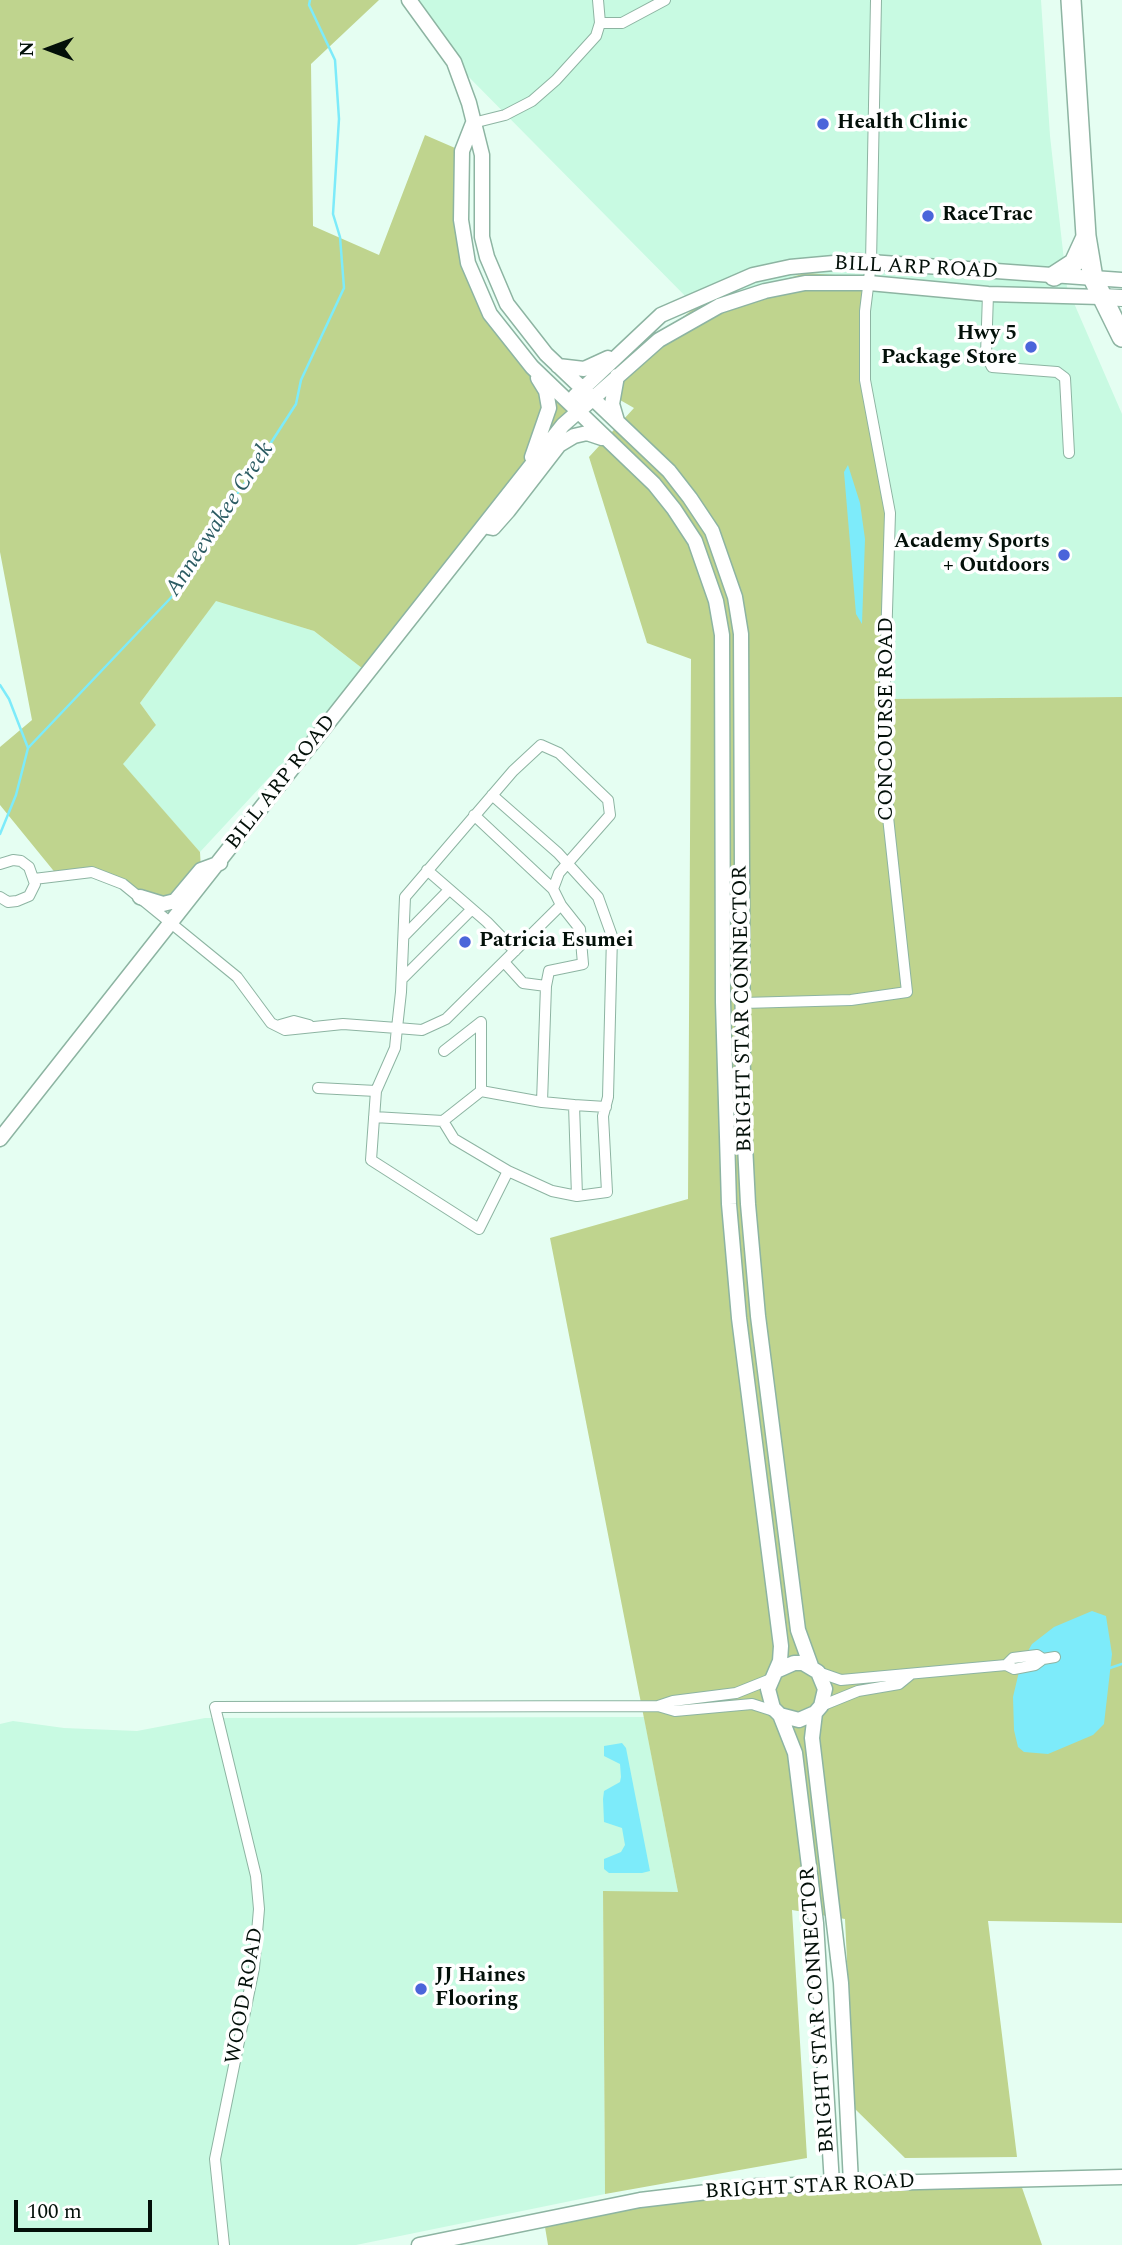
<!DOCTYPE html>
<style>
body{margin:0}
#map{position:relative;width:1122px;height:2245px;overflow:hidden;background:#e5fef2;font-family:Spectral,serif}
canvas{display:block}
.north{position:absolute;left:14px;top:14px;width:70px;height:70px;-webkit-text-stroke:5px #fff;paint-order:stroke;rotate:270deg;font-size:19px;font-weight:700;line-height:28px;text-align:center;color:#031009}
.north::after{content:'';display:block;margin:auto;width:24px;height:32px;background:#031009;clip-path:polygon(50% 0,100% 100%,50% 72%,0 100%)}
.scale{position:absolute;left:14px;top:2200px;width:138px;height:32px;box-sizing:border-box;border:4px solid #031009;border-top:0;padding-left:9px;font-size:21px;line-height:24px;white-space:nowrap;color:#031009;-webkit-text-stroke:5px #fff;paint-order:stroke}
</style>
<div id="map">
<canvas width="1122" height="2245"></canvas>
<div class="north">N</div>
<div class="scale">100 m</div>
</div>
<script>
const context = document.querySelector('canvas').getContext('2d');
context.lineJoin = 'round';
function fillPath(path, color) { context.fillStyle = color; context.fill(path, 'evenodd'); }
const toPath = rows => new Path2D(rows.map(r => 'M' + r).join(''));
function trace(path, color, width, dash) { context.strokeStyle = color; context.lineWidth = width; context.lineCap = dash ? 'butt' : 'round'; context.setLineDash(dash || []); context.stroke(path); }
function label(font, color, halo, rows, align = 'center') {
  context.font = font + ' Spectral,serif'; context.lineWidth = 7; context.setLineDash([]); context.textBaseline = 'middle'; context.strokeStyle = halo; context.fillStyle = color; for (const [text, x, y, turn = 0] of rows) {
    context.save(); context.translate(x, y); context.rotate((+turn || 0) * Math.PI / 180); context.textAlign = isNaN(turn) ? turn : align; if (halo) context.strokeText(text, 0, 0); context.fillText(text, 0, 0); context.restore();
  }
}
fillPath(toPath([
 [408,0,1041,0,1050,136,1067,287,1122,414,1122,697,885,699,805,273,696,307,454,62],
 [216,600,314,631,367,672,200,852,122,764,156,725,140,703],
 [644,1717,678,1892,603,1892,605,2194,356,2245,0,2245,0,1724,13,1721,64,1728,137,1731,205,1718]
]), '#c8fae2');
fillPath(toPath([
 [0,0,379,0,311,64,313,226,379,255,425,135,462,151,461,220,490,314,570,404,563,425,367,672,314,631,216,601,140,703,156,725,123,764,200,852,201,870,163,904,92,872,57,875,0,805,0,747,32,720,0,552],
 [805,273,865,277,865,351,890,513,885,699,1122,697,1122,1923,988,1921,1017,2157,905,2158,854,2108,845,1919,792,1910,807,2158,605,2194,603,1891,678,1892,550,1238,688,1199,691,659,647,643,589,457,634,408,594,385,696,307],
 [1019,2179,1042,2245,548,2245,544,2221,697,2193]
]), '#bfd48e');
fillPath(toPath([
 [848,465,860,503,865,539,862,624,856,614,844,472],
 [1092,1611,1106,1616,1112,1654,1104,1724,1093,1735,1048,1754,1024,1752,1018,1747,1014,1730,1013,1697,1021,1663,1032,1644,1054,1627],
 [622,1743,626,1748,650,1871,642,1873,609,1873,604,1869,604,1859,621,1852,625,1845,622,1828,604,1822,603,1799,604,1791,620,1782,621,1777,620,1764,604,1756,604,1746]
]), '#7debfa');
trace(toPath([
 [0,685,9,699,28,748],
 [0,834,16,795,28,748,184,584,195,555,215,520,241,489,296,404,301,380,344,288,340,237,333,214,339,119,335,60,309,5,310,0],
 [1110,1668,1122,1664]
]), '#7debfa', 2.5);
const street = toPath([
 [600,23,622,23,665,0],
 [473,123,505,115,532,101,556,80,596,36,600,23,598,0],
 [988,294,986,355,992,367,1057,372,1065,378,1069,453],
 [492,795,558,853,598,897,612,936,608,1097,603,1116,607,1192,577,1196],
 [474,815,553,889],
 [0,864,13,860,21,861,29,867,35,884,29,896,17,901,8,902,0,897],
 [427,870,487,922,515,951],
 [34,879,92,872,123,884,237,977,271,1023,285,1030,343,1024,397,1028,422,1030,446,1019,561,905,553,889,559,873,610,815,608,800,559,753,541,745,513,771,405,897,401,992,397,1028,395,1048,376,1091,371,1160,479,1229,508,1171,552,1191,577,1196,574,1105,542,1102,546,986,523,983,504,962],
 [404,936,449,890],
 [402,979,472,909],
 [546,986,549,971,583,964,580,929,561,905],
 [743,1003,851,1000,907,992,888,817,885,676,890,513,865,380,865,311,871,263,876,0],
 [280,1025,294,1021,309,1025],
 [444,1051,481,1022],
 [318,1088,376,1091],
 [481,1091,542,1102],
 [574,1105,606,1107],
 [374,1117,443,1121,481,1091,481,1022],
 [443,1121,454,1139,508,1171],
 [1043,1659,1055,1657],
 [818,1672,841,1680,1006,1665,1014,1669,1035,1665,1043,1659,1037,1655,1013,1658,1006,1665],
 [771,1679,736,1693,673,1701,658,1706,675,1711,752,1704,777,1712],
 [821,1706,858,1691,899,1684,910,1675],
 [224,2245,215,2159,254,1968,259,1909,256,1876,215,1707,658,1706]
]);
const secondary = toPath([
 [409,0,454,62,469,103,482,155,482,237,487,257,507,304,546,354,669,471,690,498,712,531,735,597,741,634,743,1105,748,1204,758,1316,798,1630,811,1666],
 [473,123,462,151,461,220,468,263,490,314,532,367,654,484,674,509,695,541,716,601,722,635,723,1002,729,1204,739,1318,781,1646,780,1661,768,1689,773,1708,780,1715,799,1720,815,1713,821,1706,825,1689,818,1672,803,1663,794,1663,776,1671],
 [558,366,584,369,608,358],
 [575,396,661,315,753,275,790,267,856,261,1122,280],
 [617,421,612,404,617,376],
 [532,457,549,408,546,391,538,378],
 [488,527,493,528,508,511,559,445,574,436,587,433,602,438],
 [140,897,163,904,175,901,201,870,220,863],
 [0,1139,563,425,659,340,719,306,765,291,805,283,869,283,988,294,1101,297],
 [815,1713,812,1738,841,1983,851,2183],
 [780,1715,795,1753,816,1923,832,2184],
 [419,2245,640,2200,758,2186,1122,2177]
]);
const primary = toPath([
 [1101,297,1122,298]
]);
const highway = toPath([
 [1071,0,1086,236,1093,278,1122,337],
 [1054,276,1074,263,1086,237]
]);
trace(street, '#8db4a2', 12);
trace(secondary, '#8db4a2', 17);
trace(primary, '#8db4a2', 18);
trace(highway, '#8db4a2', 22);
trace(street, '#fff', 10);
trace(secondary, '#fff', 14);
trace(primary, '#fff', 16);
trace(highway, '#fff', 19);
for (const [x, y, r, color] of [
 [823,124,7,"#4b65da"],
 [928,216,7,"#4b65da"],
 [1031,347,7,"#4b65da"],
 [1064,555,7,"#4b65da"],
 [465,942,7,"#4b65da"],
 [421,1989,7,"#4b65da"]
]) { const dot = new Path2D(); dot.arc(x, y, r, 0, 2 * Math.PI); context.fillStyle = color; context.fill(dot); trace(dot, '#fff', 2.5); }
label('bold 21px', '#031009', '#fff', [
 ["Health Clinic",837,124],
 ["RaceTrac",942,216],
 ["Hwy 5",1017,335,"right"],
 ["Package Store",1017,359,"right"],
 ["Academy Sports",1050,543,"right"],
 ["+ Outdoors",1050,567,"right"],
 ["Patricia Esumei",479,942],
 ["JJ Haines",435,1977],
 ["Flooring",435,2001]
], 'left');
label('21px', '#031009', '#fff', [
 ["BILL ARP ROAD",916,269,3],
 ["CONCOURSE ROAD",888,719,-90],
 ["BILL ARP ROAD",282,783,-52],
 ["BRIGHT STAR CONNECTOR",744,1009,-91],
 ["WOOD ROAD",246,1996,-80],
 ["BRIGHT STAR CONNECTOR",819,2010,-94],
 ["BRIGHT STAR ROAD",810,2188,-3]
]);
label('italic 23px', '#2c5c63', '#fff', [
 ["Anneewakee Creek",221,520,-57]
]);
</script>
